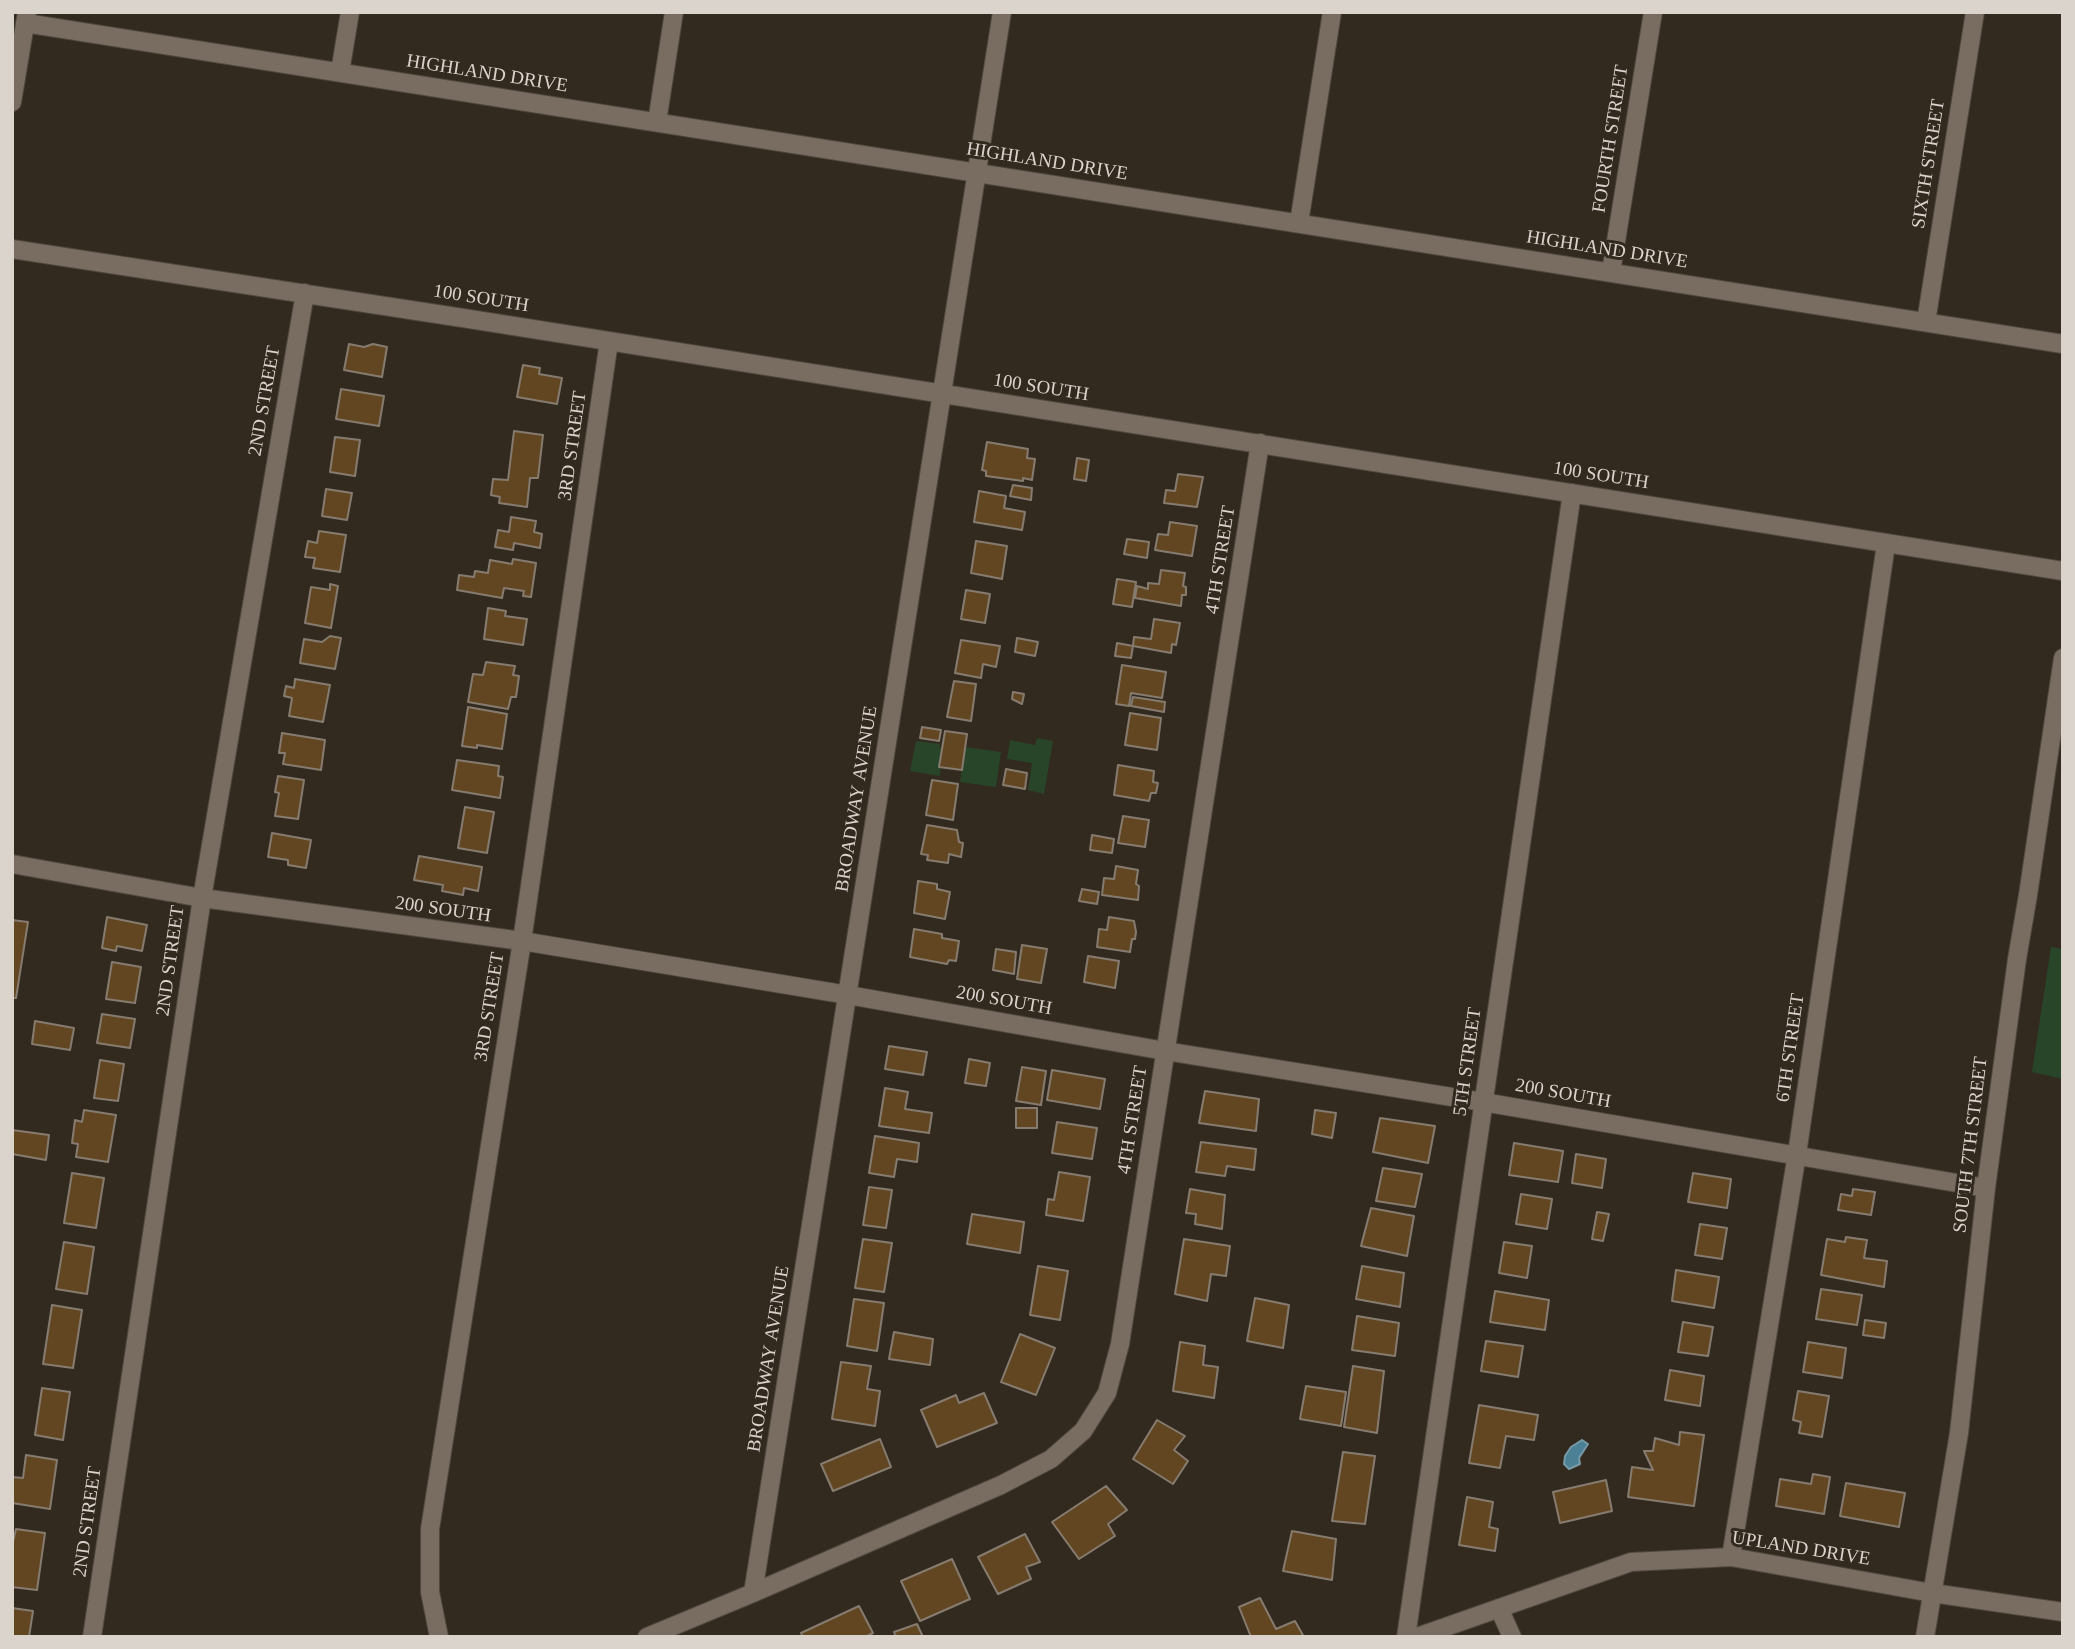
<!DOCTYPE html>
<style>
body{margin:0}
#map{position:relative;width:2075px;height:1649px;overflow:hidden;background:#332a1f;font-family:Georgia,serif}
canvas{display:block}
.frame{position:absolute;inset:0;border:14px solid #dad4cd;pointer-events:none}
</style>
<div id="map">
<canvas width="2075" height="1649"></canvas>
<div class="frame"></div>
</div>
<script>
const context = document.querySelector('canvas').getContext('2d');
context.lineJoin = 'round';
function fillPath(path, color) { context.fillStyle = color; context.fill(path, 'evenodd'); }
const toPath = rows => new Path2D(rows.map(r => 'M' + r).join(''));
function trace(path, color, width, dash) { context.strokeStyle = color; context.lineWidth = width; context.lineCap = dash ? 'butt' : 'round'; context.setLineDash(dash || []); context.stroke(path); }
function label(font, color, halo, rows, align = 'center') {
  context.font = font + ' Georgia,serif'; context.lineWidth = 6; context.setLineDash([]); context.textBaseline = 'middle'; context.strokeStyle = halo; context.fillStyle = color; for (const [text, x, y, turn = 0] of rows) {
    context.save(); context.translate(x, y); context.rotate((+turn || 0) * Math.PI / 180); context.textAlign = isNaN(turn) ? turn : align; if (halo) context.strokeText(text, 0, 0); context.fillText(text, 0, 0); context.restore();
  }
}
fillPath(toPath([
 [1037,738,1053,741,1044,794,1028,790,1032,763,1007,759,1010,740,1035,745],
 [916,741,940,744,939,747,942,748,940,776,910,771],
 [965,747,1001,752,996,787,960,782],
 [2051,947,2063,949,2063,1079,2032,1072]
]), '#284529');
const water = toPath([
 [1582,1440,1588,1444,1579,1458,1580,1464,1569,1469,1564,1464,1565,1456,1571,1447,1582,1440]
]);
fillPath(water, '#4c8095');
trace(water, '#7799a6', 2);
const building = toPath([
 [349,344,364,347,373,344,387,347,382,377,344,370,349,344],
 [523,365,540,368,539,374,562,378,557,404,517,397,523,365],
 [341,389,384,396,379,426,336,419,341,389],
 [514,431,543,435,538,478,530,478,527,507,499,503,500,497,491,495,493,479,508,480,514,431],
 [335,437,360,440,355,476,330,472,335,437],
 [987,442,1028,449,1027,458,1035,459,1032,480,1023,478,1023,481,986,476,986,471,982,470,987,442],
 [1077,458,1089,460,1086,481,1074,479,1077,458],
 [1178,474,1203,477,1197,507,1164,503,1166,490,1175,491,1178,474],
 [1013,485,1032,488,1031,500,1010,496,1013,485],
 [326,489,352,493,347,520,322,516,326,489],
 [979,491,1006,496,1004,508,1025,512,1022,530,974,522,979,491],
 [511,517,536,521,534,532,542,534,540,548,514,543,513,550,495,547,498,530,509,532,511,517],
 [1170,522,1197,526,1192,556,1155,550,1158,534,1168,535,1170,522],
 [319,531,346,535,340,572,313,568,315,558,305,557,308,541,317,543,319,531],
 [1127,539,1149,542,1147,558,1124,554,1127,539],
 [976,541,1007,546,1002,579,971,573,976,541],
 [513,559,536,563,531,597,523,596,524,591,504,588,502,598,457,590,459,575,474,577,475,571,488,573,490,560,512,564,513,559],
 [1161,570,1185,573,1183,586,1186,587,1186,595,1182,595,1181,606,1135,598,1137,586,1148,589,1148,583,1159,584,1161,570],
 [1117,579,1136,582,1132,607,1113,604,1117,579],
 [330,584,338,586,331,628,305,623,311,587,330,590,330,584],
 [966,590,990,594,985,623,961,619,966,590],
 [488,608,506,611,505,616,527,619,523,645,484,639,488,608],
 [1154,619,1180,623,1176,645,1172,644,1171,653,1133,646,1134,637,1151,639,1154,619],
 [330,636,341,638,335,669,300,663,304,639,322,642,330,636],
 [1017,638,1038,642,1035,656,1015,652,1017,638],
 [961,640,1000,646,996,667,983,664,981,678,955,673,961,640],
 [1117,643,1133,646,1131,658,1115,656,1117,643],
 [486,662,515,666,513,675,519,676,516,697,511,697,508,709,468,702,473,674,483,675,486,662],
 [1122,665,1166,672,1162,698,1131,693,1129,706,1116,704,1122,665],
 [295,679,330,685,323,722,289,716,292,698,284,696,286,686,294,688,295,679],
 [954,681,976,684,971,721,947,717,954,681],
 [1013,692,1024,694,1022,704,1012,699,1013,692],
 [1133,697,1165,702,1164,712,1131,706,1133,697],
 [468,707,507,714,502,749,477,745,477,748,462,746,468,707],
 [1130,713,1161,718,1157,750,1125,745,1130,713],
 [922,727,941,730,939,741,920,738,922,727],
 [945,731,967,734,962,770,939,767,945,731],
 [282,733,325,740,321,770,283,764,285,753,279,753,282,733],
 [457,760,499,766,498,776,503,777,500,798,452,790,457,760],
 [1118,765,1154,771,1153,782,1158,783,1156,793,1151,793,1149,801,1114,795,1118,765],
 [1006,769,1027,773,1025,789,1003,785,1006,769],
 [278,776,304,780,298,819,275,816,279,793,275,792,278,776],
 [932,780,958,784,953,820,926,815,932,780],
 [465,807,494,812,487,853,458,848,465,807],
 [1123,816,1149,820,1145,847,1118,843,1123,816],
 [927,825,957,830,959,842,963,843,961,857,949,854,948,863,927,860,928,855,921,854,927,825],
 [272,833,311,840,306,868,288,865,288,860,268,857,272,833],
 [1092,835,1114,839,1112,853,1090,850,1092,835],
 [419,856,482,867,478,891,464,888,463,895,442,891,443,885,414,880,419,856],
 [1116,866,1138,870,1136,884,1139,886,1138,900,1102,895,1104,878,1114,879,1116,866],
 [918,881,937,884,937,889,950,892,945,919,914,913,918,881],
 [1082,889,1099,892,1097,904,1079,901,1082,889],
 [107,917,147,925,142,951,117,946,116,951,102,948,107,917],
 [1109,917,1134,921,1136,932,1135,939,1132,939,1130,952,1097,947,1099,929,1107,930,1109,917],
 [12,920,28,922,16,998,12,998,12,920],
 [914,929,942,934,942,938,959,941,956,961,949,960,947,964,910,957,914,929],
 [1022,945,1047,949,1041,983,1017,979,1022,945],
 [996,949,1016,952,1014,974,993,970,996,949],
 [1088,956,1119,961,1115,988,1084,982,1088,956],
 [112,962,141,967,135,1003,106,999,112,962],
 [102,1014,135,1019,130,1048,97,1043,102,1014],
 [35,1021,74,1028,70,1050,32,1044,35,1021],
 [889,1046,927,1052,923,1075,885,1069,889,1046],
 [969,1059,990,1063,986,1086,965,1083,969,1059],
 [100,1060,124,1064,118,1101,94,1098,100,1060],
 [1022,1067,1046,1071,1041,1105,1016,1101,1022,1067],
 [1052,1070,1105,1079,1100,1109,1047,1100,1052,1070],
 [885,1088,908,1092,905,1109,932,1113,929,1133,879,1126,885,1088],
 [1205,1091,1259,1099,1256,1131,1199,1123,1205,1091],
 [1016,1108,1037,1108,1037,1128,1016,1128,1016,1108],
 [84,1110,116,1115,108,1162,76,1157,78,1144,72,1143,75,1120,82,1122,84,1110],
 [1315,1110,1336,1113,1332,1138,1312,1134,1315,1110],
 [1380,1118,1435,1126,1428,1163,1373,1152,1380,1118],
 [1057,1122,1097,1128,1092,1159,1052,1153,1057,1122],
 [12,1130,49,1135,46,1160,12,1154,12,1130],
 [875,1136,919,1143,917,1162,897,1159,894,1177,869,1173,875,1136],
 [1201,1142,1256,1149,1254,1170,1227,1166,1225,1176,1196,1172,1201,1142],
 [1514,1143,1563,1151,1558,1182,1509,1175,1514,1143],
 [1576,1154,1606,1159,1602,1188,1572,1183,1576,1154],
 [1383,1168,1422,1174,1415,1207,1376,1201,1383,1168],
 [1059,1172,1090,1177,1083,1221,1046,1215,1048,1199,1054,1200,1059,1172],
 [72,1173,104,1178,96,1228,64,1223,72,1173],
 [1693,1173,1731,1179,1727,1208,1688,1202,1693,1173],
 [869,1187,892,1190,886,1228,863,1225,869,1187],
 [1190,1189,1225,1195,1222,1229,1195,1224,1196,1214,1186,1213,1190,1189],
 [1853,1189,1875,1192,1871,1215,1838,1210,1841,1194,1852,1196,1853,1189],
 [1521,1194,1552,1199,1547,1229,1516,1224,1521,1194],
 [1371,1208,1414,1216,1407,1256,1361,1246,1371,1208],
 [1597,1212,1609,1214,1603,1241,1592,1239,1597,1212],
 [972,1214,1024,1222,1020,1253,967,1244,972,1214],
 [1700,1224,1727,1228,1722,1259,1695,1255,1700,1224],
 [1846,1237,1867,1240,1864,1258,1887,1261,1884,1287,1821,1275,1827,1239,1845,1242,1846,1237],
 [863,1239,892,1243,884,1292,855,1288,863,1239],
 [1184,1239,1230,1246,1226,1276,1211,1274,1207,1301,1175,1294,1184,1239],
 [64,1242,94,1247,87,1294,56,1289,64,1242],
 [1504,1242,1532,1246,1527,1278,1499,1273,1504,1242],
 [1038,1266,1068,1271,1060,1320,1030,1315,1038,1266],
 [1362,1266,1404,1273,1400,1307,1356,1299,1362,1266],
 [1676,1270,1719,1277,1714,1308,1672,1301,1676,1270],
 [1821,1289,1862,1295,1857,1325,1816,1319,1821,1289],
 [1495,1291,1549,1300,1545,1330,1490,1322,1495,1291],
 [1255,1298,1289,1305,1283,1348,1247,1341,1255,1298],
 [854,1299,884,1303,877,1351,847,1346,854,1299],
 [52,1305,82,1310,73,1368,43,1364,52,1305],
 [1357,1316,1399,1323,1395,1356,1352,1350,1357,1316],
 [1865,1320,1886,1323,1884,1338,1863,1335,1865,1320],
 [1683,1322,1713,1327,1708,1356,1678,1352,1683,1322],
 [894,1332,933,1339,930,1365,889,1359,894,1332],
 [1020,1334,1055,1348,1036,1395,1001,1382,1020,1334],
 [1486,1341,1523,1346,1518,1377,1481,1371,1486,1341],
 [1180,1342,1205,1346,1203,1365,1218,1367,1214,1398,1173,1391,1180,1342],
 [1808,1342,1846,1348,1842,1378,1803,1372,1808,1342],
 [841,1362,871,1366,867,1389,880,1391,875,1426,832,1419,841,1362],
 [1353,1366,1384,1371,1377,1433,1344,1427,1353,1366],
 [1670,1370,1704,1376,1700,1406,1665,1400,1670,1370],
 [1306,1386,1346,1392,1341,1426,1300,1419,1306,1386],
 [42,1388,70,1392,63,1440,35,1435,42,1388],
 [1798,1391,1829,1396,1822,1437,1799,1433,1801,1422,1793,1420,1798,1391],
 [984,1393,997,1423,937,1447,921,1410,956,1395,959,1403,984,1393],
 [1479,1405,1538,1415,1534,1440,1506,1436,1500,1468,1469,1463,1479,1405],
 [1157,1420,1185,1436,1174,1450,1188,1461,1173,1484,1133,1459,1157,1420],
 [1680,1432,1704,1435,1694,1506,1628,1497,1632,1467,1653,1470,1644,1451,1653,1451,1655,1438,1679,1445,1680,1432],
 [880,1439,891,1467,833,1491,821,1464,880,1439],
 [1343,1452,1375,1456,1365,1524,1332,1521,1343,1452],
 [26,1455,57,1460,50,1509,12,1503,12,1477,23,1478,26,1455],
 [1813,1474,1830,1477,1824,1514,1776,1506,1780,1479,1811,1484,1813,1474],
 [1606,1480,1612,1511,1560,1523,1553,1492,1606,1480],
 [1846,1483,1905,1493,1899,1527,1840,1516,1846,1483],
 [1106,1486,1127,1510,1108,1524,1115,1536,1079,1559,1052,1522,1106,1486],
 [1467,1497,1493,1502,1489,1527,1498,1529,1495,1551,1459,1545,1467,1497],
 [16,1529,45,1533,37,1590,12,1587,12,1546,16,1529],
 [1292,1531,1336,1539,1332,1580,1283,1571,1292,1531],
 [1025,1534,1040,1562,1026,1567,1031,1579,998,1594,978,1557,1025,1534],
 [952,1559,970,1599,920,1621,901,1581,952,1559],
 [1260,1598,1276,1629,1295,1621,1304,1637,1251,1637,1239,1607,1260,1598],
 [859,1606,873,1633,865,1637,803,1637,801,1633,859,1606],
 [12,1608,33,1611,29,1637,12,1637,12,1608],
 [917,1624,923,1637,896,1637,894,1632,917,1624]
]);
fillPath(building, '#624622');
trace(building, '#867b6f', 2);
const street = toPath([
 [25,23,2063,344],
 [340,72,350,12],
 [12,102,27,12],
 [657,122,674,12],
 [1299,223,1332,12],
 [12,249,463,318,2063,571],
 [1611,272,1653,12],
 [1926,322,1975,12],
 [1731,1557,1797,1154,1886,544],
 [753,1593,1002,12],
 [1499,1608,1512,1637],
 [92,1637,202,898,305,293],
 [439,1637,430,1592,430,1529,522,941,609,341],
 [647,1637,753,1593,1001,1485,1051,1459,1083,1431,1107,1393,1120,1344,1260,443],
 [1406,1637,1572,493],
 [1417,1637,1631,1562,1731,1557,1932,1593,2063,1612]
]);
const secondary = toPath([
 [12,864,202,898,522,941,848,995,1165,1051,1483,1102,1986,1188],
 [1925,1637,1959,1433,1986,1188,2017,959,2028,895,2063,658]
]);
trace(street, '#50483f', 20);
trace(secondary, '#50483f', 20);
trace(street, '#786d60', 18);
trace(secondary, '#786d60', 18);
label('19px', '#dad4cd', '#332a1f', [
 ["HIGHLAND DRIVE",487,74,9],
 ["FOURTH STREET",1611,139,-81],
 ["HIGHLAND DRIVE",1047,162,9],
 ["SIXTH STREET",1929,164,-81],
 ["HIGHLAND DRIVE",1607,250,9],
 ["100 SOUTH",481,299,9],
 ["100 SOUTH",1041,388,9],
 ["2ND STREET",265,401,-80],
 ["3RD STREET",573,446,-82],
 ["100 SOUTH",1601,476,9],
 ["4TH STREET",1221,560,-81],
 ["BROADWAY AVENUE",857,799,-81],
 ["200 SOUTH",443,910,8],
 ["2ND STREET",171,961,-82],
 ["200 SOUTH",1004,1001,10],
 ["3RD STREET",490,1007,-81],
 ["6TH STREET",1791,1048,-82],
 ["5TH STREET",1468,1062,-82],
 ["200 SOUTH",1563,1094,10],
 ["4TH STREET",1133,1120,-81],
 ["SOUTH 7TH STREET",1971,1145,-83],
 ["BROADWAY AVENUE",769,1359,-81],
 ["2ND STREET",88,1522,-82],
 ["UPLAND DRIVE",1801,1549,9]
]);
</script>
